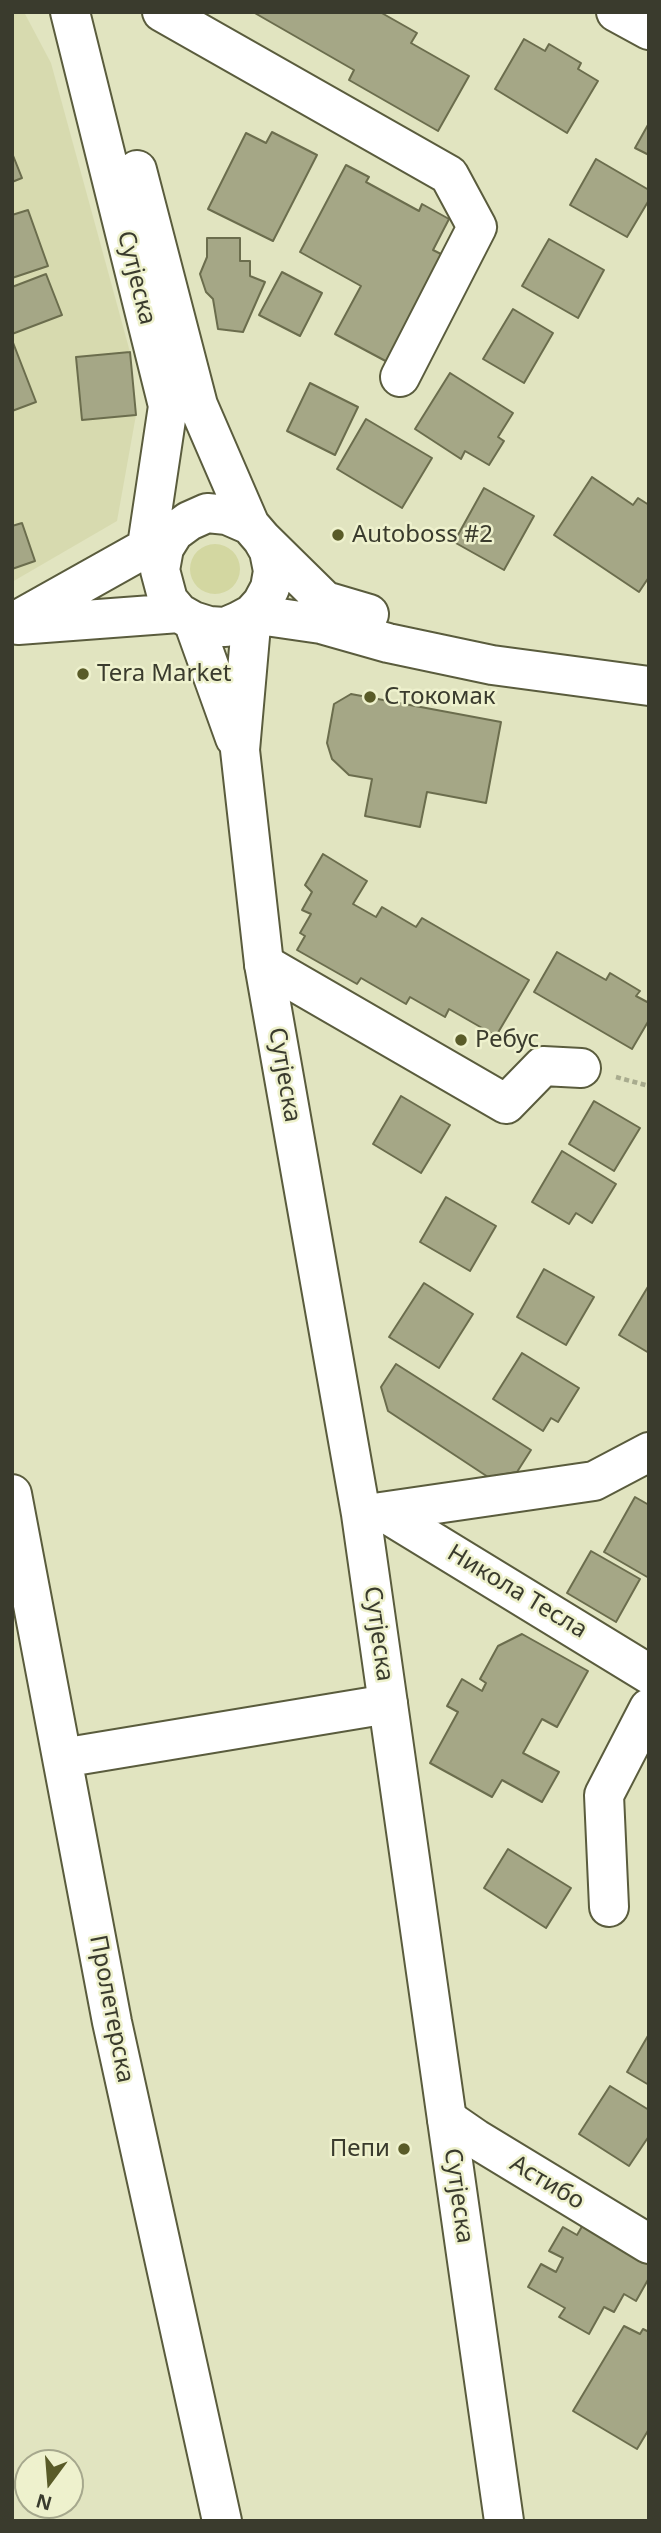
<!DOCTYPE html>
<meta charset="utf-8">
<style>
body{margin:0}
#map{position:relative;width:661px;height:2533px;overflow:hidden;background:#e1e4c0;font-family:"Noto Sans",sans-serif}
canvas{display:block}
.frame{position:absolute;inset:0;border:14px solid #3a3b2d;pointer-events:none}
.north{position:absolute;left:14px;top:2449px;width:70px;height:70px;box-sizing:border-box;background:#eef1cd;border:2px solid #a6a88d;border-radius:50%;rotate:196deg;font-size:19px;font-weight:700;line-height:28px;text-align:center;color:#3a3b2d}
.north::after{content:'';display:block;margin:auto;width:24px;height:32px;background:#595b28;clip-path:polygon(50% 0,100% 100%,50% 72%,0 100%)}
</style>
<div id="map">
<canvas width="661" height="2533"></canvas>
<div class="frame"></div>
<div class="north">N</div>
</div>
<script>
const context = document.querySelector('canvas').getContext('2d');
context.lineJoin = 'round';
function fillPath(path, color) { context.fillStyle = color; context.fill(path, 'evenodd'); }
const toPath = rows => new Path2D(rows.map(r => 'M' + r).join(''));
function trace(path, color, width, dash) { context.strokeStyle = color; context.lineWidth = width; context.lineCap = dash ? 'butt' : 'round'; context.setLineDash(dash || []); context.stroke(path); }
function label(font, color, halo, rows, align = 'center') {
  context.font = font + ' "Noto Sans",sans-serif'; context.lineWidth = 5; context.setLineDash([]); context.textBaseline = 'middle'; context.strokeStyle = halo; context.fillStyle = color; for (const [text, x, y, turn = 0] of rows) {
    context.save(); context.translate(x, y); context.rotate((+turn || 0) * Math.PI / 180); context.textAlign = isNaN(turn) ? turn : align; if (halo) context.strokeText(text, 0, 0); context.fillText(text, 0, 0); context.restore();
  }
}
fillPath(toPath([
 [12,12,24,12,51,63,130,352,136,415,117,521,12,582]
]), '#d7daaf');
fillPath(toPath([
 '190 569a25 25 0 1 1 50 0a25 25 0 1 1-50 0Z'
]), '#d3d7a1');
const building = toPath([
 [253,12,380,12,417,33,411,43,469,76,438,131,349,80,354,70,253,12],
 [524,39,545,51,549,44,581,63,578,69,598,81,567,133,495,89,524,39],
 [649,123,649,155,635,148,649,123],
 [272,132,317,155,273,241,208,209,246,133,266,143,272,132],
 [12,153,22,178,12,182,12,153],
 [596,159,649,190,649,200,627,237,570,205,596,159],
 [346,165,369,177,366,182,419,211,422,204,449,219,433,250,443,255,393,365,335,334,361,286,300,252,346,165],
 [28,210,48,266,12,278,12,215,28,210],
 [207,238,240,238,240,261,250,261,250,276,265,282,243,332,218,329,213,299,206,292,200,274,207,257,207,238],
 [549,239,604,270,578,318,522,286,549,239],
 [282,272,322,293,300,336,259,315,282,272],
 [46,274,62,315,12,334,12,287,46,274],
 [513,309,553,333,524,383,483,359,513,309],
 [12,340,36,402,12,411,12,340],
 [130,352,136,415,82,420,76,357,130,352],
 [450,373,513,413,498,437,504,441,489,465,465,451,461,459,415,429,450,373],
 [310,383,358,407,335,455,287,431,310,383],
 [366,419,432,458,402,508,337,469,366,419],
 [592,477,633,505,638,498,649,505,649,577,639,592,554,535,592,477],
 [484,488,534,516,504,570,454,542,484,488],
 [22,523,35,561,12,569,12,526,22,523],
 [351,694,501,722,486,803,427,792,420,827,365,816,372,779,349,775,332,759,327,743,334,704,351,694],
 [323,854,367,881,353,904,376,917,382,907,416,927,422,918,529,980,496,1036,449,1009,445,1017,410,997,406,1004,361,978,357,984,297,950,305,936,300,933,311,914,302,910,312,892,305,885,323,854],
 [557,952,606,980,610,973,640,991,636,996,649,1003,649,1020,632,1049,534,992,557,952],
 [401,1096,450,1125,421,1173,373,1144,401,1096],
 [594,1101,640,1128,614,1171,569,1144,594,1101],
 [562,1151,616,1184,592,1223,576,1213,569,1224,532,1202,562,1151],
 [446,1197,496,1226,470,1271,420,1242,446,1197],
 [544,1269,594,1297,566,1345,517,1317,544,1269],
 [424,1283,473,1314,439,1368,389,1337,424,1283],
 [649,1285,649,1353,619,1335,649,1285],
 [522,1353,579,1388,558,1422,551,1418,543,1431,493,1399,522,1353],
 [396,1364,531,1450,517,1472,488,1477,388,1411,381,1387,396,1364],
 [635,1497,649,1505,649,1578,604,1552,635,1497],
 [591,1551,640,1579,616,1622,567,1593,591,1551],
 [522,1634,588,1671,557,1727,542,1719,523,1753,559,1772,542,1802,502,1780,492,1797,430,1763,458,1712,447,1706,462,1679,482,1691,486,1683,480,1679,498,1646,522,1634],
 [508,1849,571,1888,546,1928,484,1888,508,1849],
 [649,2034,649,2085,627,2072,649,2034],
 [610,2086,649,2110,649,2136,629,2166,579,2134,610,2086],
 [584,2223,649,2258,649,2278,636,2301,624,2294,614,2312,604,2307,589,2334,559,2317,565,2308,528,2287,541,2264,556,2272,563,2258,549,2251,563,2227,577,2235,584,2223],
 [624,2326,640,2334,643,2329,649,2332,649,2429,637,2449,573,2411,624,2326]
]);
fillPath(building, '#a5a786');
trace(building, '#6b6d4d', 2);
const street = toPath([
 [162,12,449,175,477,227,400,377],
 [616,12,649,30],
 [264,964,506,1104,543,1066,581,1068],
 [12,1494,112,2022,222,2521],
 [384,1512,649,1674],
 [374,1513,594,1481,649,1452],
 [62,1758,388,1704],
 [609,1907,604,1795,649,1708],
 [447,2119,476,2139,649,2244]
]);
const secondary = toPath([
 [70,12,168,406,147,546],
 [137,170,198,405,250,525],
 [262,539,325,601,369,614],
 [193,621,209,626,225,627,239,621,252,614,262,603,270,588,273,571,269,551,262,539,250,525,227,515,207,513,189,521,174,532,164,548,160,570,168,600,179,613,193,621,235,738],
 [12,623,169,535],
 [18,625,179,613],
 [504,2521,361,1514,264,964,240,750,252,614,321,624,388,643,492,665,649,686]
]);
trace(street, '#5a5c3d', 42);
trace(secondary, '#5a5c3d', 42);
trace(toPath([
 [616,1077,649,1086]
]), '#a8ab8e', 4.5, [5, 3.5]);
trace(street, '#fff', 38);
trace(secondary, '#fff', 38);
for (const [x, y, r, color] of [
 [338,535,7,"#595b28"],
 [83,674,7,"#595b28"],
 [370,697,7,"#595b28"],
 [461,1040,7,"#595b28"],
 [404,2149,7,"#595b28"]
]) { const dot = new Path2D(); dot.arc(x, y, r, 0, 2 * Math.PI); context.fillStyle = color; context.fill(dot); trace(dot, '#eef1cd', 2.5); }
label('24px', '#3a3b2d', '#eef1cd', [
 ["Сутјеска",136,278,76],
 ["Сутјеска",284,1075,80],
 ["Никола Тесла",517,1592,31],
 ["Сутјеска",378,1634,82],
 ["Пролетерска",111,2009,79],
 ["Астибо",547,2183,31],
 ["Сутјеска",458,2196,82]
]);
label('24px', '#3a3b2d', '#eef1cd', [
 ["Autoboss #2",352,535],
 ["Tera Market",97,674],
 ["Стокомак",384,697],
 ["Ребус",475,1040],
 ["Пепи",390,2149,"right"]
], 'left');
</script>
